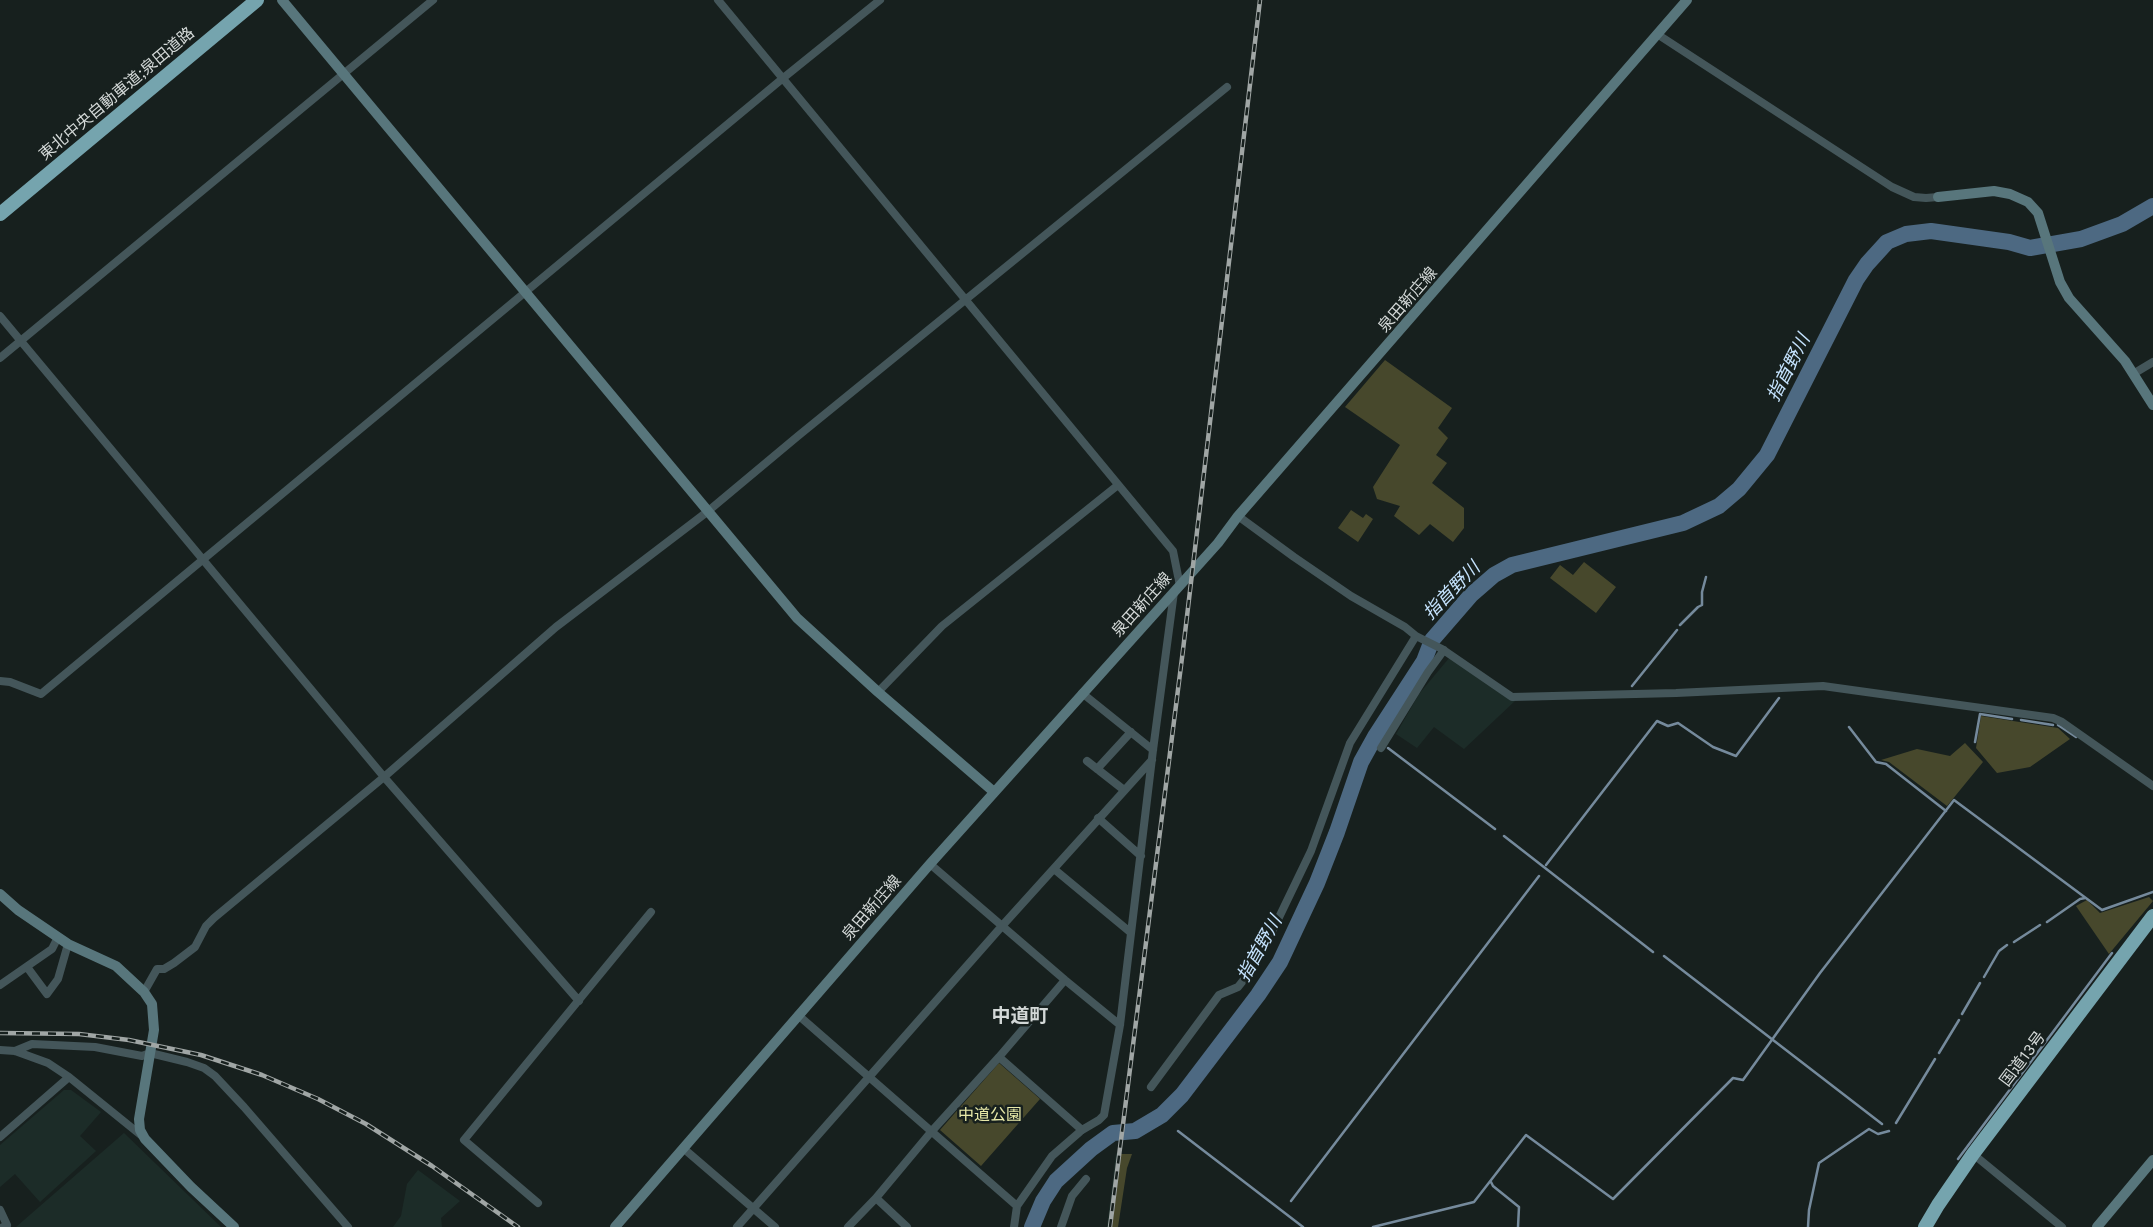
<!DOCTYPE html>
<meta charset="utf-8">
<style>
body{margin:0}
canvas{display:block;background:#17201e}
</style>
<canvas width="2153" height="1227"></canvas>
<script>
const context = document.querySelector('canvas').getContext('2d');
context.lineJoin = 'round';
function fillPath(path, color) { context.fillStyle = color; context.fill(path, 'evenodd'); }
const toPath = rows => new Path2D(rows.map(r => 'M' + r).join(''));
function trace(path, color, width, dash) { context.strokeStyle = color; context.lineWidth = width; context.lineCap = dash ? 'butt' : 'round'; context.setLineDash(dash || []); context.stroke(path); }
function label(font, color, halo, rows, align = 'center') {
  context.font = font + ' "Work Sans","Noto Sans JP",sans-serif'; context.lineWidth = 5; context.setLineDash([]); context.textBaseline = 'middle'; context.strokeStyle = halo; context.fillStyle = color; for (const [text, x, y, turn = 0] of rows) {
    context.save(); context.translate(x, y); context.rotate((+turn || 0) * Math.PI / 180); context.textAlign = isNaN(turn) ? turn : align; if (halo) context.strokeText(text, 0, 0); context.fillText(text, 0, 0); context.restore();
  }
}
fillPath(toPath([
 [1450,657,1516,700,1464,749,1434,727,1417,748,1396,734,1419,694],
 [64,1090,71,1090,101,1112,80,1136,96,1151,40,1202,15,1174,0,1187,0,1145],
 [124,1133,221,1227,16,1227],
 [1116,1153,1121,1154,1112,1227,1107,1227],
 [418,1170,460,1201,441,1218,442,1227,393,1227,401,1216,407,1184]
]), '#1c2c28');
fillPath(toPath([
 [1385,360,1452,408,1438,428,1448,438,1436,455,1447,463,1432,483,1464,508,1464,528,1453,542,1430,524,1419,535,1394,516,1400,506,1377,499,1373,487,1400,445,1345,407],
 [1351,510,1363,518,1366,514,1373,519,1358,542,1338,528],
 [1584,562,1616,587,1596,613,1550,578,1560,565,1573,575],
 [1981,716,2058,728,2070,739,2030,767,1997,773,1976,748],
 [1965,743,1983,762,1947,806,1889,762,1881,760,1917,749,1950,756],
 [2149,897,2153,901,2109,954,2076,906,2087,900,2100,913],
 [999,1063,1040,1099,981,1166,940,1130],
 [1121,1154,1132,1154,1127,1168,1118,1227,1112,1227]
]), '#47482c');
trace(toPath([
 [1680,625,1698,607,1702,605,1702,592,1706,577],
 [1632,686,1677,630],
 [2021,720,2053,725],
 [2058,725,2076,737],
 [1849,727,1876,762,1886,764,1946,811],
 [1975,742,1980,714,2012,719],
 [1388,748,1495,829],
 [1504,836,1653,952],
 [1546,865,1657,721,1668,726,1678,723,1713,747,1736,756,1779,698],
 [2047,922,2080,899,2085,898],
 [2014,942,2040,925],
 [1664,956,1882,1124],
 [1984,977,1999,951,2007,945],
 [1962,1014,1980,983],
 [1939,1053,1959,1020],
 [1896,1123,1935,1059],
 [1178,1131,1303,1227],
 [1958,1159,2112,953],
 [1491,1182,1493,1186,1519,1207,1518,1227],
 [1291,1201,1539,876],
 [1373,1227,1474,1202,1526,1135,1613,1199,1733,1078,1743,1080,1820,973,1954,800,2102,910,2153,892],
 [1808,1227,1809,1210,1819,1163,1869,1129,1878,1134,1889,1131]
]), '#758a9c', 2.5);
trace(toPath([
 [1032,1227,1043,1201,1056,1181,1091,1149,1113,1133,1135,1131,1162,1115,1182,1095,1258,995,1280,962,1317,883,1337,832,1361,762,1376,735,1424,661,1432,640,1471,595,1494,575,1512,565,1683,523,1719,506,1739,489,1767,455,1856,280,1867,264,1887,242,1906,234,1931,231,2009,242,2030,248,2081,239,2122,224,2153,206]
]), '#4d6982', 16);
trace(toPath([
 [718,0,1173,551,1180,586],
 [1657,34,1892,187,1914,197,1926,198,1938,197],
 [0,316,384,777,579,1001],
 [0,358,433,0],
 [2133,374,2153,362],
 [1238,516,1294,557,1351,596,1405,627,1416,636,1442,649,1512,697,1676,693,1823,686,2053,718,2062,722,2153,786],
 [0,681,10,682,41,694,782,79,880,0],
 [878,692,942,626,1118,485],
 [1082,693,1153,750],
 [1381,748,1428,672,1444,650],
 [1087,761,1124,790],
 [1097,769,1131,732],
 [1098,818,1141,856],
 [930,864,1065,980,1120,1025],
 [1054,869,1130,932],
 [27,967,47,994,58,979,68,944],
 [0,985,52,949,58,937],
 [144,992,157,969,164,969,174,963,195,947,206,926,214,918,384,777,556,627,707,512,798,436,1227,87],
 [798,1015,1017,1206],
 [0,1050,15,1051,48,1063,69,1077,142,1136],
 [15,1051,32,1044,95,1047,142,1056,150,1053,187,1062,204,1068,215,1076,244,1107,348,1227],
 [999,1057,1082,1130],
 [1151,1087,1219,995,1238,987,1246,977,1270,936,1311,851,1350,743,1416,636],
 [0,1137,69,1077],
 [683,1148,775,1227],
 [1973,1154,2062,1227],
 [876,1198,907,1227],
 [538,1203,464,1140,651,912],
 [0,1210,7,1225,3,1227],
 [737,1227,1002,926,1152,760],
 [848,1227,876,1198,931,1132,999,1057,1065,980],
 [1014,1227,1017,1206,1052,1156,1082,1130,1099,1120,1104,1115,1120,1025,1153,750,1174,592],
 [1061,1227,1072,1196,1086,1179]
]), '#44565a', 8);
trace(toPath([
 [282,0,797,618,878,692,994,792],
 [1938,197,1994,191,2010,194,2028,202,2038,213,2060,282,2069,298,2125,361,2153,405],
 [0,894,18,910,68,944,116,966,144,992,152,1004,154,1030,139,1119,140,1130,145,1139,191,1187,234,1227],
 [615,1227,930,864,1218,543,1238,516,1687,0],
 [2097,1227,2153,1160]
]), '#58767c', 10);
trace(toPath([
 [0,214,257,0],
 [1925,1227,1938,1205,1973,1154,2153,916]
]), '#75a4ae', 14);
const rail = toPath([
 [0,1033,79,1034,129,1040,201,1055,262,1075,318,1099,366,1124,432,1166,518,1227],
 [1110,1227,1183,650,1260,0]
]);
trace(rail, '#a0a6a5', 4.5);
trace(rail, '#17201e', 2.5, [8]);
label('16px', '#d3d8d7', '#17201e', [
 ["東北中央自動車道;泉田道路",117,94,-40],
 ["泉田新庄線",1408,300,-49],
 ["泉田新庄線",1142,605,-48],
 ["泉田新庄線",872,908,-49],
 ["国道13号",2023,1059,-53]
]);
label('16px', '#e7e8a8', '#17201e', [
 ["中道公園",990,1115]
]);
label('italic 18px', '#c5e3fe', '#17201e', [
 ["指首野川",1789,368,-63],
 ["指首野川",1452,591,-46],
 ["指首野川",1260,949,-61]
]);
label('bold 19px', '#d3d8d7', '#17201e', [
 ["中道町",1020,1016]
]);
</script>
